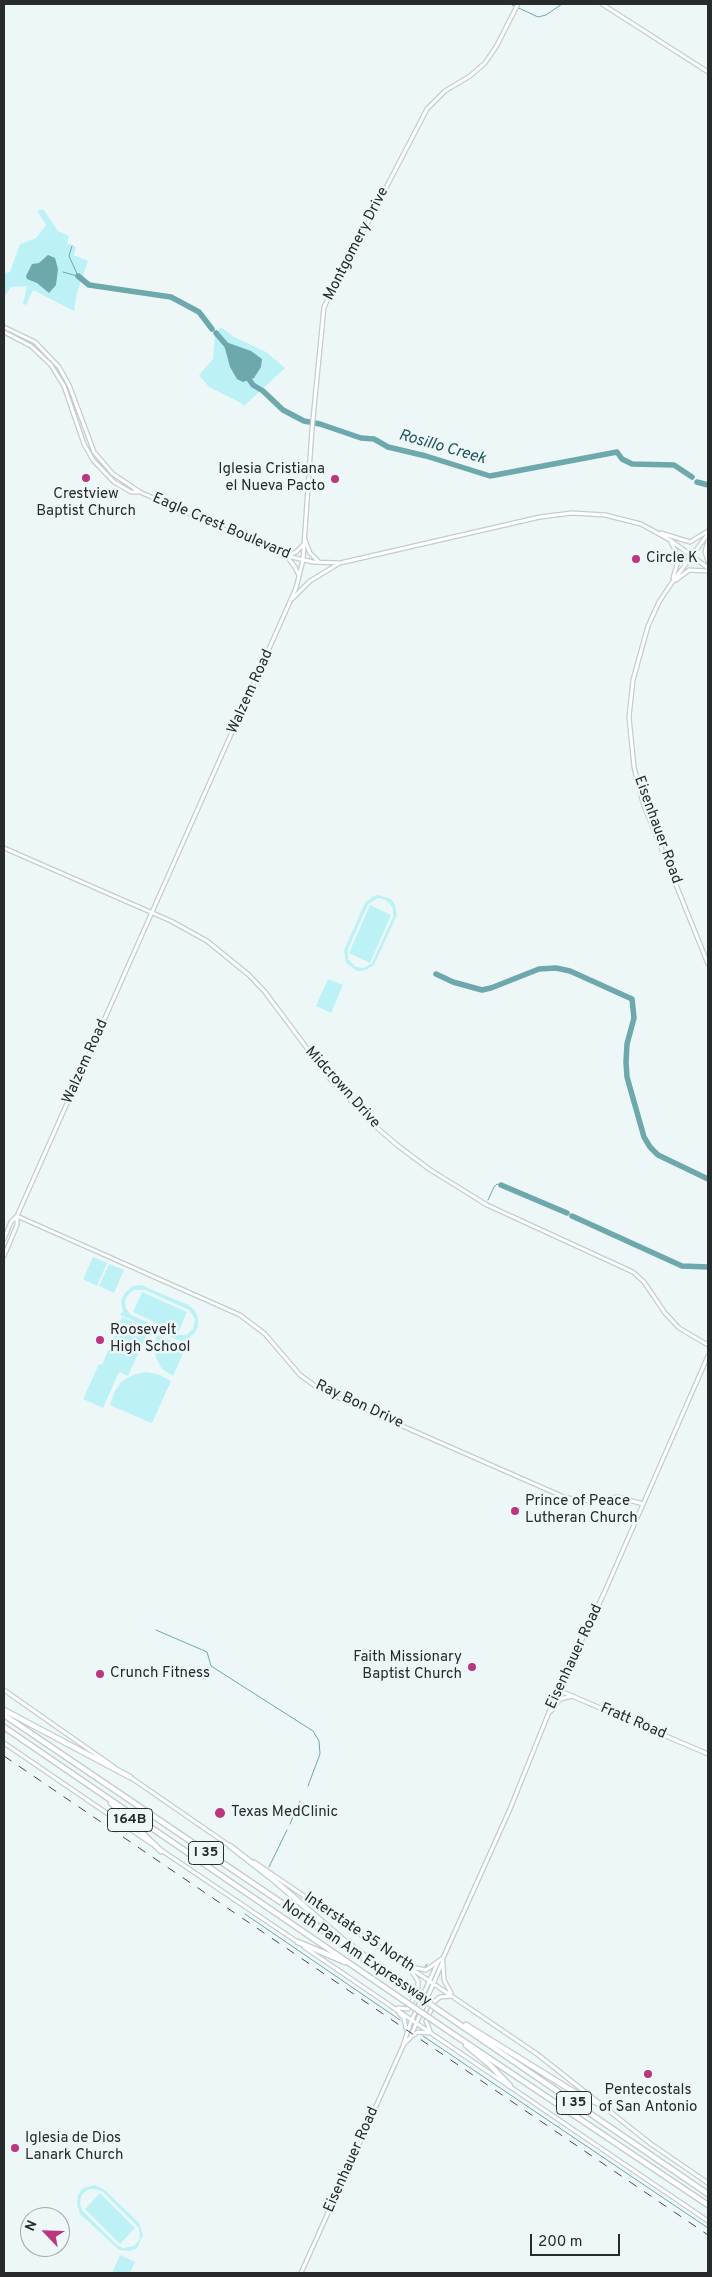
<!DOCTYPE html>
<style>
body{margin:0}
#map{position:relative;width:712px;height:2277px;overflow:hidden;background:#eef7f8;font-family:Overpass,sans-serif}
canvas{display:block}
.frame{position:absolute;inset:0;border:5px solid #282b2b;pointer-events:none}
.north{position:absolute;left:20px;top:2207px;width:50px;height:50px;box-sizing:border-box;background:#eef7f8;border:1px solid #9fa5a6;border-radius:50%;rotate:294deg;font-size:14px;font-weight:700;line-height:20px;text-align:center;color:#282b2b}
.north::after{content:'';display:block;margin:auto;width:18px;height:22px;background:#ba367d;clip-path:polygon(50% 0,100% 100%,50% 72%,0 100%)}
.scale{position:absolute;left:530px;top:2234px;width:90px;height:22px;box-sizing:border-box;border:2px solid #282b2b;border-top:0;padding-left:6px;font-size:15px;line-height:18px;white-space:nowrap;color:#282b2b;-webkit-text-stroke:4px #eef7f8;paint-order:stroke}
</style>
<div id="map">
<canvas width="712" height="2277"></canvas>
<div class="frame"></div>
<div class="north">N</div>
<div class="scale">200 m</div>
</div>
<script>
const context = document.querySelector('canvas').getContext('2d');
context.lineJoin = 'round';
function fillPath(path, color) { context.fillStyle = color; context.fill(path, 'evenodd'); }
const toPath = rows => new Path2D(rows.map(r => 'M' + r).join(''));
function trace(path, color, width, dash) { context.strokeStyle = color; context.lineWidth = width; context.lineCap = dash ? 'butt' : 'round'; context.setLineDash(dash || []); context.stroke(path); }
function label(font, color, halo, rows, align = 'center') {
  context.font = font + ' Overpass,sans-serif'; context.lineWidth = 5; context.setLineDash([]); context.textBaseline = 'middle'; context.strokeStyle = halo; context.fillStyle = color; for (const [text, x, y, turn = 0] of rows) {
    context.save(); context.translate(x, y); context.rotate((+turn || 0) * Math.PI / 180); context.textAlign = isNaN(turn) ? turn : align; if (halo) context.strokeText(text, 0, 0); context.fillText(text, 0, 0); context.restore();
  }
}
fillPath(toPath([
 [43,209,58,231,69,236,67,243,76,247,74,255,88,261,77,293,74,311,33,290,26,305,23,304,27,286,11,287,4,297,4,273,10,272,20,244,36,238,46,225,37,211],
 [221,327,234,337,266,352,285,368,244,406,241,403,209,387,199,375,213,359,215,335],
 [378,895,391,899,395,905,397,915,374,965,366,970,357,971,346,963,344,950,365,903,372,897],
 [378,898,386,900,390,904,393,909,393,917,372,963,364,968,356,967,348,959,348,949,368,904],
 [370,905,391,915,370,963,349,953],
 [328,979,343,985,331,1013,316,1006],
 [93,1257,107,1263,97,1286,83,1279],
 [109,1264,124,1270,114,1293,99,1286],
 [141,1285,188,1305,195,1310,198,1318,198,1326,194,1334,186,1339,185,1343,120,1315,123,1311,121,1301,124,1294,133,1286],
 [134,1290,145,1290,189,1310,195,1319,193,1329,186,1335,177,1335,131,1315,126,1308,125,1302,127,1296],
 [142,1292,187,1312,178,1333,133,1312],
 [122,1317,149,1329,128,1376,119,1372,103,1408,83,1399,99,1364,102,1365],
 [157,1335,184,1346,185,1349,173,1376,162,1369,156,1358,154,1345],
 [147,1372,160,1375,171,1381,153,1421,151,1423,110,1405,114,1393,121,1382,135,1374],
 [95,2185,105,2190,139,2223,143,2235,137,2248,130,2251,119,2250,80,2214,77,2204,78,2195,83,2188],
 [93,2189,102,2191,139,2228,140,2239,134,2246,123,2248,117,2245,82,2210,80,2204,81,2196,87,2190],
 [100,2193,135,2228,120,2244,85,2209],
 [120,2255,135,2262,130,2273,112,2273]
]), '#bcf2f6');
fillPath(toPath([
 [48,255,55,258,58,269,56,285,49,293,37,283,27,279,26,276,32,264,39,263],
 [223,341,251,351,262,359,261,367,254,378,243,382,237,379,230,367]
]), '#6da8ac');
trace(toPath([
 [510,4,538,17,546,15,562,4],
 [72,246,69,256,78,276],
 [63,272,77,276],
 [488,1200,494,1187,497,1184,501,1185],
 [156,1630,207,1652,211,1666,313,1731,319,1741,320,1754,308,1786],
 [290,1824,300,1801],
 [269,1867,287,1830],
 [245,1914,400,2020],
 [425,1967,427,1964],
 [423,2036,708,2228]
]), '#6da8ac', 1);
trace(toPath([
 [78,276,89,285,171,297,199,312,212,329],
 [216,333,228,347],
 [246,375,253,385,263,391,283,410,304,421,320,424,361,438,374,439,388,447,426,456,490,476,617,452,622,459,632,464,674,465,692,477],
 [697,482,708,485],
 [436,974,453,982,482,990,491,988,539,969,556,968,570,971,632,999,634,1018,627,1044,626,1062,627,1077,644,1137,650,1147,658,1155,708,1179],
 [501,1185,567,1213],
 [572,1216,682,1266,708,1267]
]), '#6da8ac', 5.5);
const tertiary = toPath([
 [602,4,708,72],
 [692,556,708,568],
 [4,848,171,921,207,941,249,975,265,992,330,1079,375,1126,397,1145,429,1169,487,1205,633,1272,644,1282,665,1313,679,1328,708,1345],
 [17,1216,240,1315,265,1334,300,1375,318,1388,341,1399,564,1497,582,1501,618,1497,643,1504],
 [558,1690,708,1754]
]);
const secondary = toPath([
 [4,327,35,342,59,367,69,385,94,452,113,474,140,492,283,555,313,562,340,563,540,517,572,513,605,515,641,524,670,540,692,556],
 [4,332,31,346,51,365,64,386,84,444,93,460,114,482,131,492,139,492],
 [661,533,690,542,708,531],
 [708,534,671,584,659,602,648,626,633,680,629,717,634,767,643,803,708,964],
 [305,540,310,553,319,562],
 [708,541,705,552,708,561],
 [671,542,679,558,673,578],
 [287,556,296,552,304,544],
 [288,558,295,567,299,576],
 [676,580,689,570,708,571],
 [292,599,310,581,338,564],
 [4,1239,11,1222,17,1216],
 [4,1256,17,1225,17,1216,296,588,303,560,312,429,324,307,427,109,445,91,470,76,485,63,496,47,518,4],
 [4,1690,114,1767],
 [551,1711,560,1699,573,1696],
 [4,1743,152,1844],
 [130,1777,230,1846],
 [161,1850,299,1943],
 [254,1862,537,2054,651,2144,708,2183],
 [304,1947,708,2221],
 [443,1964,444,1980,451,1993],
 [411,1967,426,1970,443,1958,510,1809,558,1690,605,1591,708,1356],
 [398,2008,408,2009,418,1990,418,1981,410,1969],
 [399,2013,404,2018,406,2029],
 [430,2031,426,2021,435,2001,440,1997,452,1996],
 [412,2036,418,2032,429,2033],
 [404,2044,410,2038,443,1961],
 [301,2273,403,2046,410,2024,438,1962]
]);
const motorway = toPath([
 [4,1710,130,1777],
 [4,1715,412,1991],
 [4,1727,406,2002],
 [111,1803,161,1851],
 [230,1846,275,1881,342,1939,396,1979],
 [298,1942,345,1962],
 [437,2009,708,2194],
 [466,2025,579,2095,602,2105],
 [456,2036,708,2205],
 [466,2045,490,2065,510,2086]
]);
trace(tertiary, '#c3cdcd', 5.5);
trace(secondary, '#c3cdcd', 5.5);
trace(motorway, '#c3cdcd', 7);
trace(tertiary, '#fff', 3);
trace(secondary, '#fff', 3);
trace(motorway, '#fff', 4.5);
trace(toPath([
 [4,1756,708,2235]
]), '#474a4b', 1, [9, 9]);
const motorwayBridge = toPath([
 [412,1991,437,2009],
 [406,2002,456,2036]
]);
trace(motorwayBridge, '#c3cdcd', 7, []);
trace(motorwayBridge, '#fff', 4.5);
for (const [x, y, r, color] of [
 [86,478,5,"#ba367d"],
 [335,479,5,"#ba367d"],
 [636,559,5,"#ba367d"],
 [100,1340,5,"#ba367d"],
 [515,1511,5,"#ba367d"],
 [472,1667,5,"#ba367d"],
 [100,1674,5,"#ba367d"],
 [220,1813,6,"#ba367d"],
 [648,2074,5,"#ba367d"],
 [15,2148,5,"#ba367d"]
]) { const dot = new Path2D(); dot.arc(x, y, r, 0, 2 * Math.PI); context.fillStyle = color; context.fill(dot); trace(dot, '#eef7f8', 2); }
for (const [x, y, w] of [
 [130,1820,45],
 [206,1853,35],
 [574,2103,35]
]) { const box = new Path2D(); box.roundRect(x - w / 2, y - 11.5, w, 23, 4); context.fillStyle = '#eef7f8'; context.fill(box); trace(box, '#282b2b', 1); }
label('bold 14px', '#282b2b', null, [
 ["164B",130,1820],
 ["I 35",206,1853],
 ["I 35",574,2103]
]);
label('15px', '#282b2b', '#eef7f8', [
 ["Montgomery Drive",357,244,-63],
 ["Eagle Crest Boulevard",221,527,23],
 ["Walzem Road",251,692,-66],
 ["Eisenhauer Road",657,830,70],
 ["Walzem Road",86,1062,-66],
 ["Midcrown Drive",342,1088,48],
 ["Ray Bon Drive",359,1405,25],
 ["Eisenhauer Road",575,1657,-65],
 ["Fratt Road",633,1722,23],
 ["Interstate 35 North",359,1933,34],
 ["North Pan Am Expressway",356,1954,34],
 ["Eisenhauer Road",352,2160,-66]
]);
label('15px', '#282b2b', '#eef7f8', [
 ["Iglesia Cristiana",325,470,"right"],
 ["el Nueva Pacto",325,487,"right"],
 ["Crestview",86,495,"center"],
 ["Baptist Church",86,512,"center"],
 ["Circle K",646,559],
 ["Roosevelt",110,1331],
 ["High School",110,1348],
 ["Prince of Peace",525,1502],
 ["Lutheran Church",525,1519],
 ["Faith Missionary",462,1658,"right"],
 ["Baptist Church",462,1675,"right"],
 ["Crunch Fitness",110,1674],
 ["Texas MedClinic",231,1813],
 ["Pentecostals",648,2091,"center"],
 ["of San Antonio",648,2108,"center"],
 ["Iglesia de Dios",25,2139],
 ["Lanark Church",25,2156]
], 'left');
label('italic 16px', '#225559', '#eef7f8', [
 ["Rosillo Creek",442,448,16]
]);
</script>
